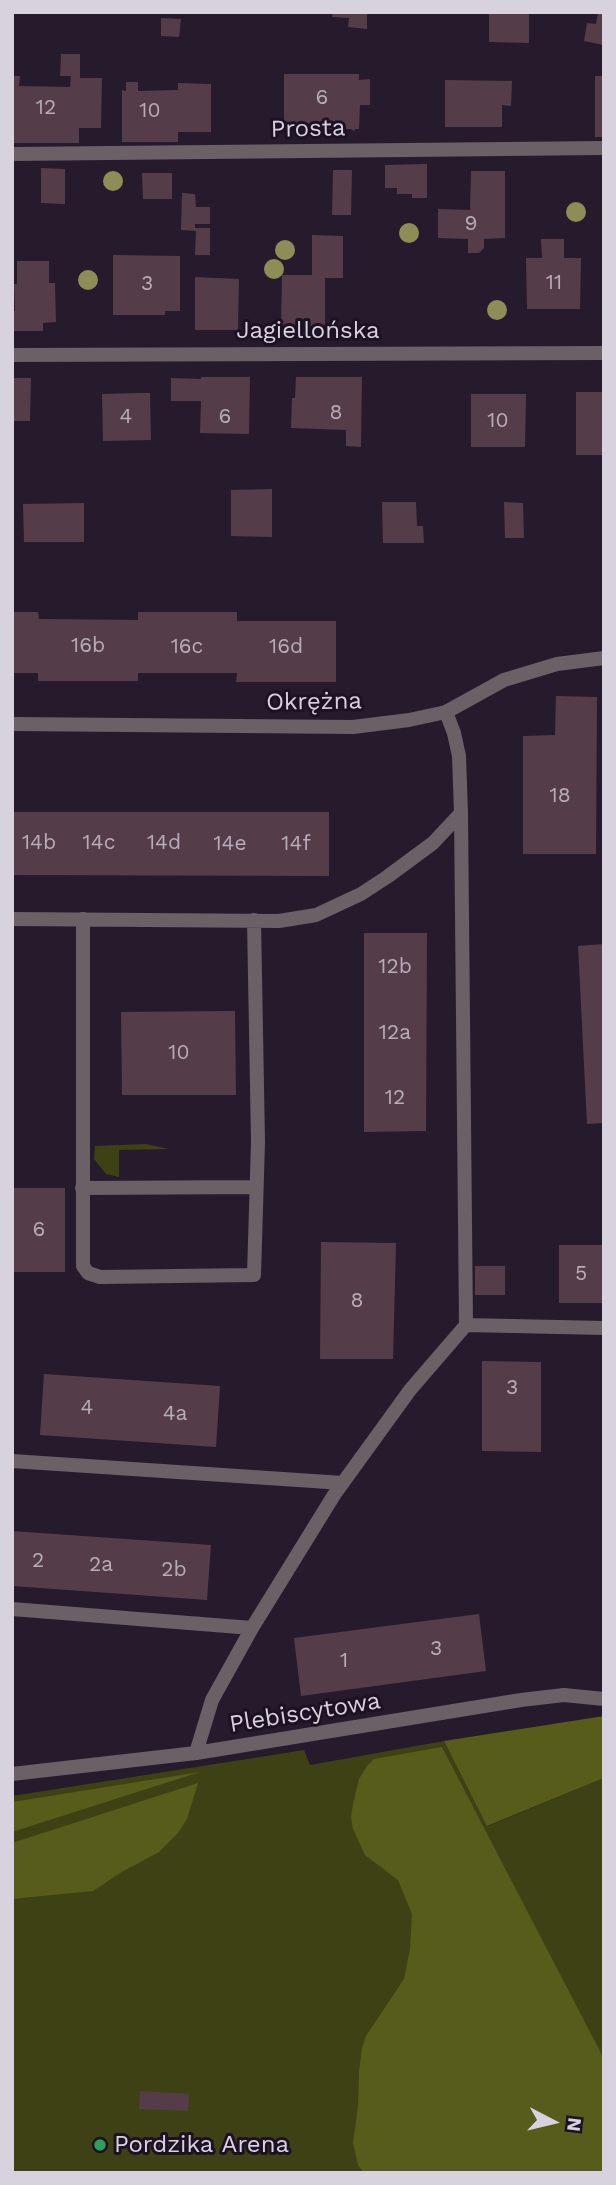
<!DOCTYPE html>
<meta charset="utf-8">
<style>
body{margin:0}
#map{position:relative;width:616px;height:2185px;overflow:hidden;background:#251b2d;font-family:"Work Sans",sans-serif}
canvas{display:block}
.frame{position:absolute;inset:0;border:14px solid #d8d1de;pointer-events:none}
.north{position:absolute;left:518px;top:2087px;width:70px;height:70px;-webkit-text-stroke:5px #1c1223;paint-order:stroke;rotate:97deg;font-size:19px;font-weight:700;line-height:28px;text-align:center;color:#d8d1de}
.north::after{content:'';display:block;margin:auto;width:24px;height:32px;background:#d8d1de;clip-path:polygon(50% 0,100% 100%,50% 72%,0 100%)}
</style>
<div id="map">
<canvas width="616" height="2185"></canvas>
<div class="frame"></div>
<div class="north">N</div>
</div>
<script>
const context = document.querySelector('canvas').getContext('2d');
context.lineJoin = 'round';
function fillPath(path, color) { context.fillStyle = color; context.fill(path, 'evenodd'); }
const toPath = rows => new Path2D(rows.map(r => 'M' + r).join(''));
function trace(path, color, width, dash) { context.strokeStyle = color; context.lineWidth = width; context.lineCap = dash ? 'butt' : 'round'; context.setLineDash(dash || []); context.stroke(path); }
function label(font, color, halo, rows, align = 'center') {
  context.font = font + ' "Work Sans",sans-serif'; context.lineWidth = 6; context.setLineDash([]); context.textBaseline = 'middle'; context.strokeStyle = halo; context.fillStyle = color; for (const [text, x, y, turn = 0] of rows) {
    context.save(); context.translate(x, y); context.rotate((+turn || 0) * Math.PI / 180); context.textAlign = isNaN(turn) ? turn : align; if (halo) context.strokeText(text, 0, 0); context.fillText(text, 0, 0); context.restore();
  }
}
fillPath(toPath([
 [146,1144,169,1149,119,1150,119,1177,106,1174,94,1159,95,1146],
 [444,1741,488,1826,604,1778,604,2173,12,2173,12,1796,304,1750,310,1765]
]), '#3e4113');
fillPath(toPath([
 [604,1716,604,1778,487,1826,444,1741],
 [442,1747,604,2059,604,2173,364,2173,358,2165,353,2143,358,2106,359,2072,362,2048,366,2036,404,1979,410,1949,412,1914,398,1880,365,1855,353,1829,351,1817,353,1804,359,1779,367,1766,374,1759],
 [200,1772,12,1832,12,1802],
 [198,1783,187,1819,178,1833,159,1852,120,1873,93,1891,12,1899,12,1843]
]), '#585c1a');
fillPath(toPath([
 [333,12,367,12,367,29,348,27,349,18,332,17],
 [489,12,529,12,529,43,489,42],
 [604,12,604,45,584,41,587,23,596,24,598,13],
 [161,18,181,19,179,37,161,36],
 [61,54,80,54,80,78,102,78,101,128,79,128,79,143,12,143,12,76,20,76,19,86,70,87,71,76,60,76],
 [284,74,359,74,359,80,370,79,370,105,360,105,359,129,355,129,355,131,350,129,284,129],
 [595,76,604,76,604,137,595,137],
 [445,80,512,81,511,106,502,105,502,127,445,127],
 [126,82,138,82,138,91,178,90,178,83,211,84,211,132,178,132,178,142,122,142,122,90,126,91],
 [427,164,427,198,412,198,412,194,397,194,397,188,385,188,385,165],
 [41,168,65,169,65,204,41,203],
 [333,170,352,170,351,215,332,215],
 [471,171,505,171,505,238,484,239,484,248,479,253,468,253,468,239,438,238,438,209,470,210],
 [142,173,172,173,172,199,143,199],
 [182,193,195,194,196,207,210,207,210,224,195,224,195,228,210,228,210,255,195,255,196,231,181,230],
 [312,235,343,236,343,278,325,278,325,330,281,330,282,275,312,275],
 [541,239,564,239,564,258,581,258,580,309,527,309,526,258,542,258],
 [113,255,180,256,180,311,165,311,165,315,113,315],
 [17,261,49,261,49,283,55,283,56,322,43,323,43,331,12,331,12,311,15,311,14,284,17,284],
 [195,277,239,279,238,330,195,330],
 [201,377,250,377,249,434,200,433,201,401,171,401,171,378,201,379],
 [296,377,362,377,361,447,346,446,346,430,291,428,292,398,295,398],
 [12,378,31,378,30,421,12,421],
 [576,392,604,392,604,455,576,455],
 [139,393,150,393,151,440,103,441,102,394],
 [471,394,526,394,525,447,471,447],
 [272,489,272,537,231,536,231,490],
 [382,502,416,502,417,526,423,526,424,543,383,543],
 [504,502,523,503,524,538,505,538],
 [84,503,84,542,24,542,23,504],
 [12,612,38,612,39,619,138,620,138,612,237,612,237,621,336,621,336,682,236,682,237,673,138,673,138,681,38,681,38,673,12,673],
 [556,696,597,697,596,854,523,854,523,736,555,735],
 [12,812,329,812,329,876,12,875],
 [364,933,427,933,426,1131,364,1132],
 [604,944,604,1123,587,1124,578,946],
 [235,1011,236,1095,122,1095,121,1012],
 [12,1188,65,1188,65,1272,12,1272],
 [321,1242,396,1243,393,1359,320,1359],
 [559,1245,604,1245,604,1303,559,1303],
 [475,1266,505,1266,505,1295,475,1295],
 [482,1361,541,1362,541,1452,482,1451],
 [44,1374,220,1386,216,1447,40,1435],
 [12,1531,211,1545,207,1600,12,1586],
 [479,1614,486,1671,301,1696,294,1638],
 [140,2091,189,2094,188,2111,139,2109]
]), '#543d49');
trace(toPath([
 [12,919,279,921,316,915,361,894,387,877,433,843,461,813],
 [83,919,83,1266,88,1273,100,1277,254,1275,258,1142,254,920],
 [82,1188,256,1187],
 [466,1325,604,1328],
 [12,1461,343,1483],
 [12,1609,252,1628],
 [196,1753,212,1700,252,1628,334,1495,410,1390,466,1325,461,813,459,756,454,733,446,712]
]), '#6b6066', 14);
trace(toPath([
 [12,154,604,148],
 [12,355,604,353],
 [12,724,353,727,409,720,446,712,504,680,557,664,604,658],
 [12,1774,196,1753,521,1700,564,1695,604,1699]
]), '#6b6066', 14);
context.fillStyle = '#8d8d56';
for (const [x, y] of [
 [113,181],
 [576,212],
 [409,233],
 [285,250],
 [274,269],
 [88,280],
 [497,310]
]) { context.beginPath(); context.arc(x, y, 10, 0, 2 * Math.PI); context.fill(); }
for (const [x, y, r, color] of [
 [100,2145,7,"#2e9e5b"]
]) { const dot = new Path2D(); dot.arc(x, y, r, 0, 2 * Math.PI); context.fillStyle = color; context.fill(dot); trace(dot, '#1c1223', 2.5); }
label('21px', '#b7acb9', null, [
 ["6",322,98],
 ["12",46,108],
 ["10",150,111],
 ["9",471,224],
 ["11",554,283],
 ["3",147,284],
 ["8",336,413],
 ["4",126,417],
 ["6",225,417],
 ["10",498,421],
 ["16b",88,646],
 ["16c",187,647],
 ["16d",286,647],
 ["18",560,796],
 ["14b",39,843],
 ["14c",99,843],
 ["14d",164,843],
 ["14e",230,844],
 ["14f",296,844],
 ["12b",395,967],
 ["12a",395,1033],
 ["10",179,1053],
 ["12",395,1098],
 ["6",39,1230],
 ["5",581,1274],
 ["8",357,1301],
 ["3",512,1388],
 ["4",87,1408],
 ["4a",175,1414],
 ["2",38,1561],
 ["2a",101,1565],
 ["2b",174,1570],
 ["3",436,1649],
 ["1",344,1661]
]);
label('24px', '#d8d1de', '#1c1223', [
 ["Prosta",308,129,-1],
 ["Jagiellońska",308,331],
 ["Okrężna",314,702,-1],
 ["Plebiscytowa",305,1713,-9]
]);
label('24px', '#d8d1de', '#1c1223', [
 ["Pordzika Arena",114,2145]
], 'left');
</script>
